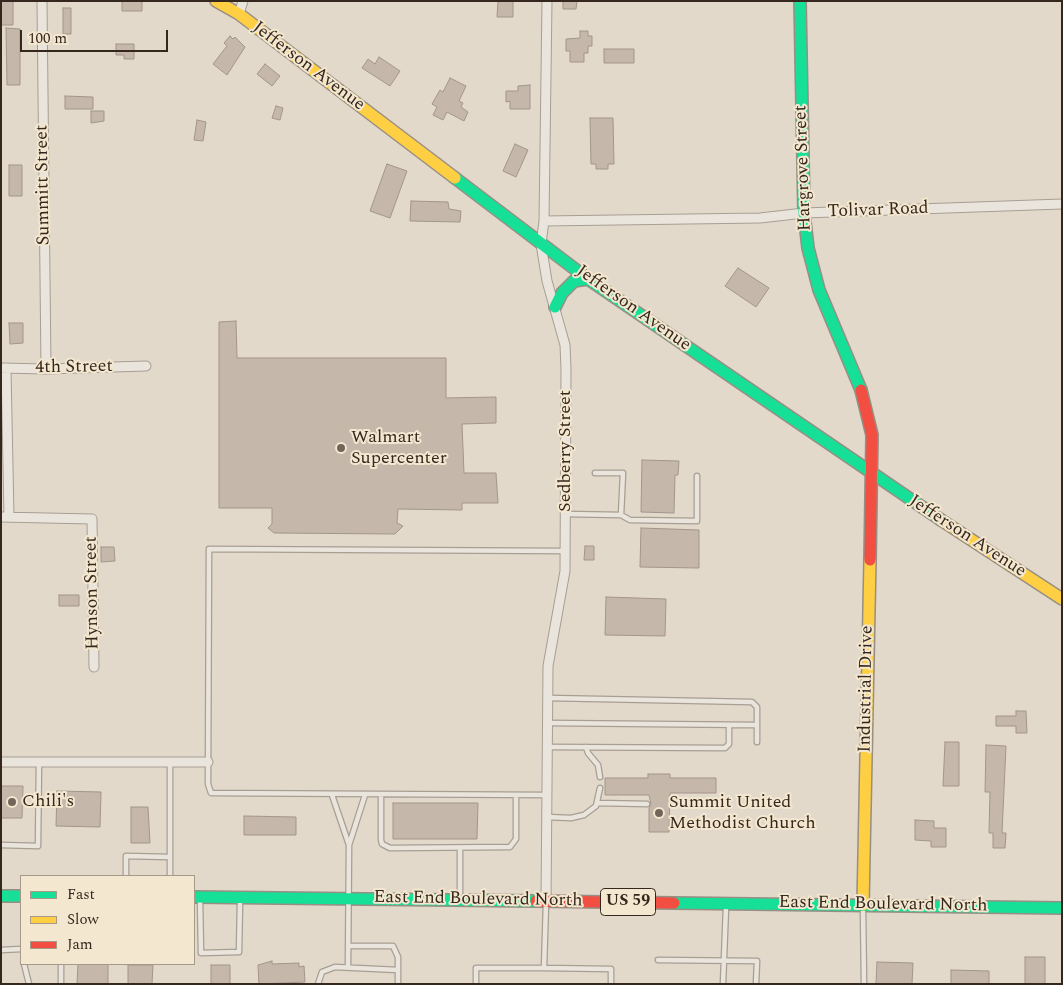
<!DOCTYPE html>
<style>
body{margin:0}
#map{position:relative;width:1063px;height:985px;overflow:hidden;background:#e2d9ca;font-family:Spectral,serif}
canvas{display:block}
.frame{position:absolute;inset:0;border:2px solid #35271d;pointer-events:none}
.legend{position:absolute;left:20px;top:875px;width:175px;height:90px;box-sizing:border-box;background:#f4e7cf;border:1px solid #a89a88;margin:0;padding:6px 9px;list-style:none;font-size:15px;color:#35271d}
.legend li{display:flex;align-items:center;gap:10px;height:25px}
.legend b{width:25px;border:1px solid #a89a88}
.scale{position:absolute;left:20px;top:30px;width:148px;height:22px;box-sizing:border-box;border:2px solid #35271d;border-top:0;padding-left:6px;font-size:15px;line-height:18px;white-space:nowrap;color:#35271d;-webkit-text-stroke:4px #f4e7cf;paint-order:stroke}
</style>
<div id="map">
<canvas width="1063" height="985"></canvas>
<div class="frame"></div>
<ul class="legend">
<li><b style="height:6px;background:#16e098"></b>Fast</li>
<li><b style="height:6px;background:#ffcf43"></b>Slow</li>
<li><b style="height:6px;background:#f24e42"></b>Jam</li>
</ul>
<div class="scale">100 m</div>
</div>
<script>
const context = document.querySelector('canvas').getContext('2d');
context.lineJoin = 'round';
function fillPath(path, color) { context.fillStyle = color; context.fill(path, 'evenodd'); }
const toPath = rows => new Path2D(rows.map(r => 'M' + r).join(''));
function trace(path, color, width, dash) { context.strokeStyle = color; context.lineWidth = width; context.lineCap = dash ? 'butt' : 'round'; context.setLineDash(dash || []); context.stroke(path); }
function label(font, color, halo, rows, align = 'center') {
  context.font = font + ' Spectral,serif'; context.lineWidth = 4; context.setLineDash([]); context.textBaseline = 'middle'; context.strokeStyle = halo; context.fillStyle = color; for (const [text, x, y, turn = 0] of rows) {
    context.save(); context.translate(x, y); context.rotate((+turn || 0) * Math.PI / 180); context.textAlign = isNaN(turn) ? turn : align; if (halo) context.strokeText(text, 0, 0); context.fillText(text, 0, 0); context.restore();
  }
}
const building = toPath([
 [1,1,13,1,13,25,1,25,1,1],
 [122,1,142,1,142,11,122,11,122,1],
 [498,1,513,1,513,17,497,17,498,1],
 [563,1,577,1,576,9,563,9,563,1],
 [63,8,71,8,71,34,63,34,63,8],
 [6,28,20,29,20,85,7,85,6,28],
 [580,31,588,31,588,36,592,36,592,46,588,46,588,53,584,53,584,62,570,62,570,51,566,51,566,39,580,38,580,31],
 [230,36,233,39,235,37,245,47,227,75,213,64,227,46,224,43,230,36],
 [116,44,134,44,134,59,124,59,124,55,116,55,116,44],
 [604,49,634,49,634,63,604,63,604,49],
 [379,57,400,71,390,86,362,68,368,59,375,64,379,57],
 [265,64,280,76,272,86,257,74,265,64],
 [450,78,466,86,459,101,463,103,461,107,468,112,464,121,447,112,443,120,433,115,437,107,432,104,440,90,443,92,450,78],
 [530,85,530,109,510,109,510,101,506,102,506,91,518,91,518,86,530,85],
 [65,96,93,97,93,109,65,109,65,96],
 [276,106,283,108,280,120,272,118,276,106],
 [91,111,104,111,104,121,91,123,91,111],
 [590,118,613,118,614,164,608,164,608,169,596,169,596,164,591,164,590,118],
 [197,120,206,122,203,141,194,140,197,120],
 [515,144,528,150,516,177,503,171,515,144],
 [387,164,407,171,390,218,370,211,387,164],
 [9,165,22,165,22,196,9,196,9,165],
 [411,201,448,202,449,209,461,211,460,222,410,221,411,201],
 [738,268,769,288,756,307,725,286,738,268],
 [236,321,237,358,446,358,446,398,496,397,496,423,462,424,464,473,496,473,498,503,462,503,462,510,398,509,397,523,403,526,395,534,274,533,268,528,272,524,272,508,219,508,219,322,236,321],
 [9,323,23,323,23,343,10,344,9,323],
 [642,460,679,461,678,475,675,475,674,513,641,512,642,460],
 [641,528,699,530,699,568,640,567,641,528],
 [585,546,594,546,594,560,584,560,585,546],
 [101,547,114,547,115,561,101,562,101,547],
 [59,595,79,595,79,606,59,606,59,595],
 [606,597,666,599,665,636,605,635,606,597],
 [1016,711,1026,711,1027,733,1016,733,1016,726,996,726,996,716,1016,716,1016,711],
 [945,742,959,742,959,786,943,786,945,742],
 [986,745,1006,746,1002,833,1006,833,1005,848,993,848,993,833,989,833,990,792,985,792,986,745],
 [648,774,670,774,670,778,716,778,716,793,670,793,669,832,649,832,649,808,651,804,649,795,605,795,605,778,648,778,648,774],
 [1,786,23,786,22,818,1,818,1,786],
 [57,791,101,792,100,827,56,826,57,791],
 [393,803,478,803,477,839,393,839,393,803],
 [131,807,148,807,150,843,131,843,131,807],
 [244,816,296,817,296,835,244,835,244,816],
 [915,820,934,821,934,828,946,828,946,847,931,847,931,841,915,840,915,820],
 [1025,957,1045,957,1045,984,1025,984,1025,957],
 [272,961,272,964,299,963,299,967,304,966,305,982,259,984,258,965,272,961],
 [877,962,913,963,912,984,876,984,877,962],
 [78,964,108,964,108,984,77,984,78,964],
 [128,965,153,965,152,984,128,984,128,965],
 [211,965,230,965,230,984,211,984,211,965],
 [951,970,989,971,989,984,951,984,951,970]
]);
fillPath(building, '#c6b7ab');
trace(building, '#a2958a', 1);
const lane = toPath([
 [595,473,623,473,621,515],
 [565,514,621,515,630,520,697,521,697,476],
 [547,723,757,725,757,707,752,702,548,698],
 [757,742,757,725],
 [547,747,725,748,729,744,729,725],
 [586,747,588,753,598,765,600,777],
 [332,795,349,845],
 [381,795,381,840,382,844,390,848,510,847,516,839,516,795],
 [546,795,211,793,208,784,209,549,565,551],
 [598,803,647,804],
 [546,817,571,818,584,815,596,806,600,788],
 [1,845,38,846,39,762],
 [126,876,126,856,170,857],
 [170,876,170,762],
 [460,898,460,848],
 [200,899,201,953,239,952,240,901],
 [863,909,864,984],
 [348,946,393,946,398,957,398,984],
 [1,950,21,949],
 [658,960,757,961,756,984],
 [24,964,29,984],
 [348,967,349,845,365,795],
 [544,968,546,903],
 [61,984,61,964],
 [318,984,322,972,335,967,398,970],
 [476,984,476,968,544,968,611,969,611,984],
 [723,984,726,907]
]);
const street = toPath([
 [42,1,46,369],
 [239,14,243,1],
 [544,221,760,218,804,213,1062,204],
 [1,368,46,369,146,366],
 [6,368,9,517],
 [1,517,92,519,94,667],
 [1,762,208,762],
 [546,902,548,666,565,571,566,368,565,345,547,281,541,244,544,221,547,1]
]);
const fast = toPath([
 [800,1,804,213,808,248,819,290,861,390],
 [455,178,588,279,941,520],
 [555,307,562,293,574,281,588,279],
 [1,896,21,896],
 [194,897,536,901],
 [674,903,1062,908]
]);
const slow = toPath([
 [216,1,239,14,455,178],
 [941,520,1062,599],
 [863,905,870,560]
]);
const jam = toPath([
 [861,390,872,435,870,560],
 [536,901,674,903]
]);
trace(lane, '#a79e94', 7);
trace(street, '#a79e94', 11);
trace(fast, '#978e84', 14);
trace(slow, '#978e84', 14);
trace(jam, '#978e84', 14);
trace(lane, '#eae5dc', 4.5);
trace(street, '#eae5dc', 9);
trace(fast, '#16e098', 11);
trace(slow, '#ffcf43', 11);
trace(jam, '#f24e42', 11);
for (const [x, y, r, color] of [
 [341,448,5,"#72655a"],
 [12,802,5,"#72655a"],
 [659,813,5,"#72655a"]
]) { const dot = new Path2D(); dot.arc(x, y, r, 0, 2 * Math.PI); context.fillStyle = color; context.fill(dot); trace(dot, '#f4e7cf', 2); }
for (const [x, y, w] of [
 [628,902,55]
]) { const box = new Path2D(); box.roundRect(x - w / 2, y - 13.5, w, 27, 4); context.fillStyle = '#f4e7cf'; context.fill(box); trace(box, '#35271d', 1); }
label('bold 16px', '#35271d', null, [
 ["US 59",628,902]
]);
label('18px', '#35271d', '#f4e7cf', [
 ["Jefferson Avenue",308,67,37],
 ["Hargrove Street",804,168,-92],
 ["Summitt Street",44,185,-91],
 ["Tolivar Road",878,211,-2],
 ["Jefferson Avenue",633,309,35],
 ["4th Street",74,368,-1],
 ["Sedberry Street",566,451,-90],
 ["Jefferson Avenue",967,537,33],
 ["Hynson Street",93,593,-91],
 ["Industrial Drive",867,689,-89],
 ["East End Boulevard North",478,900,1],
 ["East End Boulevard North",883,905,1]
]);
label('18px', '#35271d', '#f4e7cf', [
 ["Walmart",351,438],
 ["Supercenter",351,459],
 ["Chili's",22,802],
 ["Summit United",669,803],
 ["Methodist Church",669,824]
], 'left');
</script>
